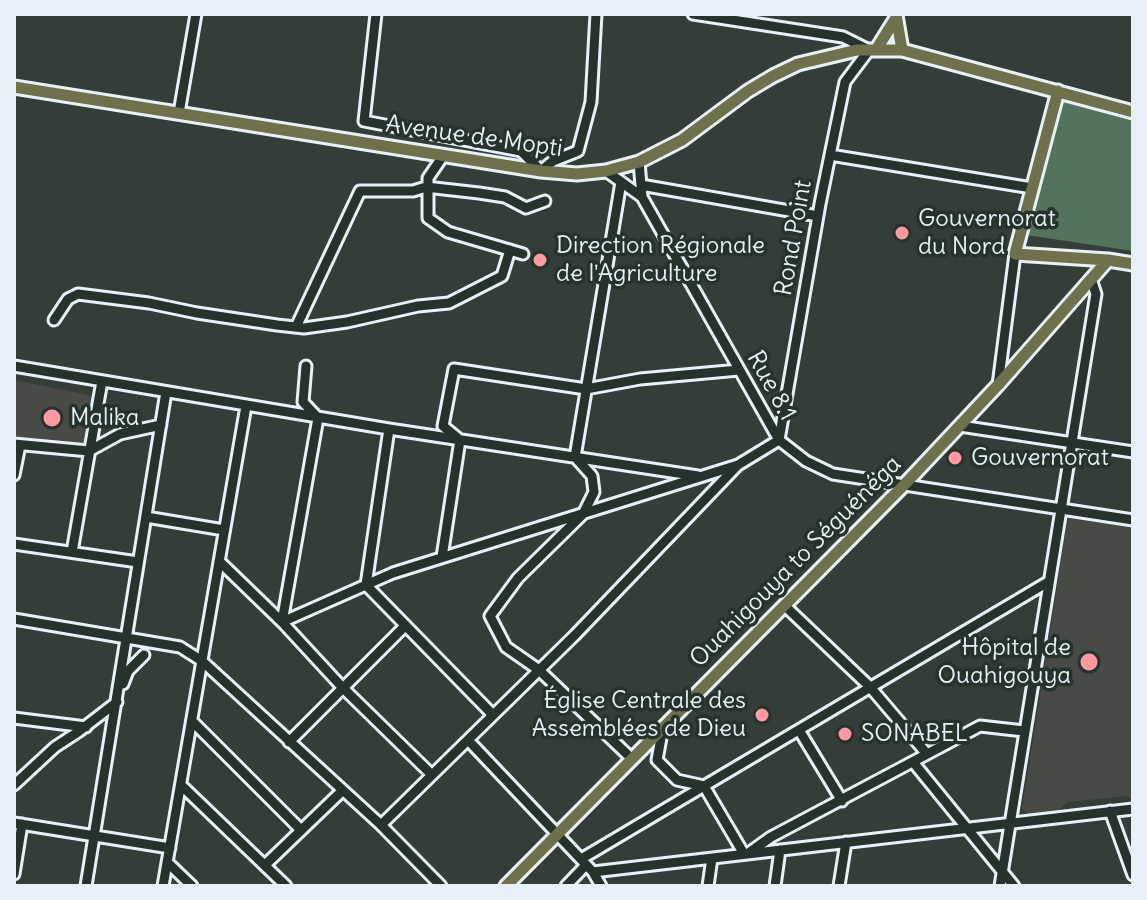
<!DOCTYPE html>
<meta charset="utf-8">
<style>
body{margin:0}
#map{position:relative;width:1147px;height:900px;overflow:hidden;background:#353d38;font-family:Delius,sans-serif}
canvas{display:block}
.frame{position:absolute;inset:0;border:16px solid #e8f1f8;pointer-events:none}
</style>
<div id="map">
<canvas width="1147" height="900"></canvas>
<div class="frame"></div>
</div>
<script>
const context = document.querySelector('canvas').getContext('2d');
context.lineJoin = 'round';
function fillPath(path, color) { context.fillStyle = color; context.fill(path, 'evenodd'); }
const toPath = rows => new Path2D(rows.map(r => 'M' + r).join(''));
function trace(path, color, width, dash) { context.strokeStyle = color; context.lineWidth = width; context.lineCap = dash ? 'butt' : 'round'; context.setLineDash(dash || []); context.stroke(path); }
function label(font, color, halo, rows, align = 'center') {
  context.font = font + ' Delius,sans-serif'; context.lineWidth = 7; context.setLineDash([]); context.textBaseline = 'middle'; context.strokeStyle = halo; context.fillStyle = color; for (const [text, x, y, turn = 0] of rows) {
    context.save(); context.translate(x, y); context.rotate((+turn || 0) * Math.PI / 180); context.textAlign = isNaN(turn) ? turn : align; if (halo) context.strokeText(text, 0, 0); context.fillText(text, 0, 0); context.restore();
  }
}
fillPath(toPath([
 [14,380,93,396,85,445,76,453,14,441],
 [1068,518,1133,528,1133,800,1127,796,1067,802,1059,810,1028,814,1022,808]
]), '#474a45');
fillPath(toPath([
 [1060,100,1133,119,1133,251,1026,235]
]), '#53735c');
const minor = toPath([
 [376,14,364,121,521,151,541,171,553,161,578,151,591,102,596,14],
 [179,113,196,14],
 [830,155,1032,188],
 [443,156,428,178,428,218,448,232,523,254],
 [606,171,642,197,639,162],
 [621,182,575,457,592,476,594,492,583,514,518,578,490,616,506,647,539,670,631,758],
 [641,185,818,216],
 [642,197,779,440,806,461,833,474,1133,520],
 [54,320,68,299,78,294,149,303,197,313,277,325,304,328,347,322,418,306,449,303,502,276,510,250],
 [296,327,360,191,413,191,426,187,479,193,505,197,526,208,545,201],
 [14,366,389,429,698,476],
 [306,366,303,402,318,418,282,622,342,687,432,775],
 [998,385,1015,254],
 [960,426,1133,452],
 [389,429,366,585,493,715],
 [14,444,89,451,120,434,161,425],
 [14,475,20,445],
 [146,517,224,530],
 [14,544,138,562],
 [72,552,102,381],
 [442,557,460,440,443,426,454,369,586,389,640,379,739,370],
 [219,561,282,622,393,573,738,465,779,440,820,204,845,82,869,50,843,37,693,14],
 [784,605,870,687,927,754],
 [14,619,180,647,202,661,381,825,441,886],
 [123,684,128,671,144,655],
 [14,718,86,727],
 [192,721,301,830],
 [663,727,657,760,677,780,704,786,744,854],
 [799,730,842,801],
 [468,740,593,872,1133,809],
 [289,742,405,626],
 [913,762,1014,886],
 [14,785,55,747,78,732,117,702],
 [181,785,286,886],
 [1110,811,1133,875],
 [14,823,170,848],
 [381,825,575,635,736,467],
 [750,852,771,837,980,726,1024,731],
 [581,859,1048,582],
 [167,862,192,886],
 [265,865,342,791],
 [593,872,601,886],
 [14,874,22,824],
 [86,886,166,392],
 [163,886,246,406],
 [566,886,586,865],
 [708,886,712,858],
 [775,886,780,850],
 [839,886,846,842],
 [1000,886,1096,294,1091,279]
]);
const major = toPath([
 [896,15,902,50],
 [876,50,896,18],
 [14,87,541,171,577,174,606,171,639,162,682,140,748,91,773,76,798,64,857,50,902,50,1133,112],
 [1058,91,1015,254,1108,260,1133,264],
 [506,886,905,484,998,385,1108,260]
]);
trace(minor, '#e8f1f8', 15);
trace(major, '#e8f1f8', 17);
trace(minor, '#26332d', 9);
trace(major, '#6e714b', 11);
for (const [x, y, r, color] of [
 [902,233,8,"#ff9aa2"],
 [540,260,8,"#ff9aa2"],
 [52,418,10,"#ff9aa2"],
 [955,458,8,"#ff9aa2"],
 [1089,662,10,"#ff9aa2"],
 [762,715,8,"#ff9aa2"],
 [845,734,8,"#ff9aa2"]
]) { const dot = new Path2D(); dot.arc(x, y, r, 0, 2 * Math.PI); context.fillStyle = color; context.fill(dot); trace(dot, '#26332d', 3); }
label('24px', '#e8f1f8', '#26332d', [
 ["Avenue de Mopti",474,137,8],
 ["Rond Point",794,238,-80],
 ["Rue 8.1",771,386,61],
 ["Ouahigouya to Séguénéga",796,562,-45]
]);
label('24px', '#e8f1f8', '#26332d', [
 ["Gouvernorat",918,219],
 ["du Nord",918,247],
 ["Direction Régionale",556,246],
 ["de l'Agriculture",556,274],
 ["Malika",70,418],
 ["Gouvernorat",971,458],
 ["Hôpital de",1071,648,"right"],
 ["Ouahigouya",1071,676,"right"],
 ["Église Centrale des",746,701,"right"],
 ["Assemblées de Dieu",746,729,"right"],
 ["SONABEL",861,734]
], 'left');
</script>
